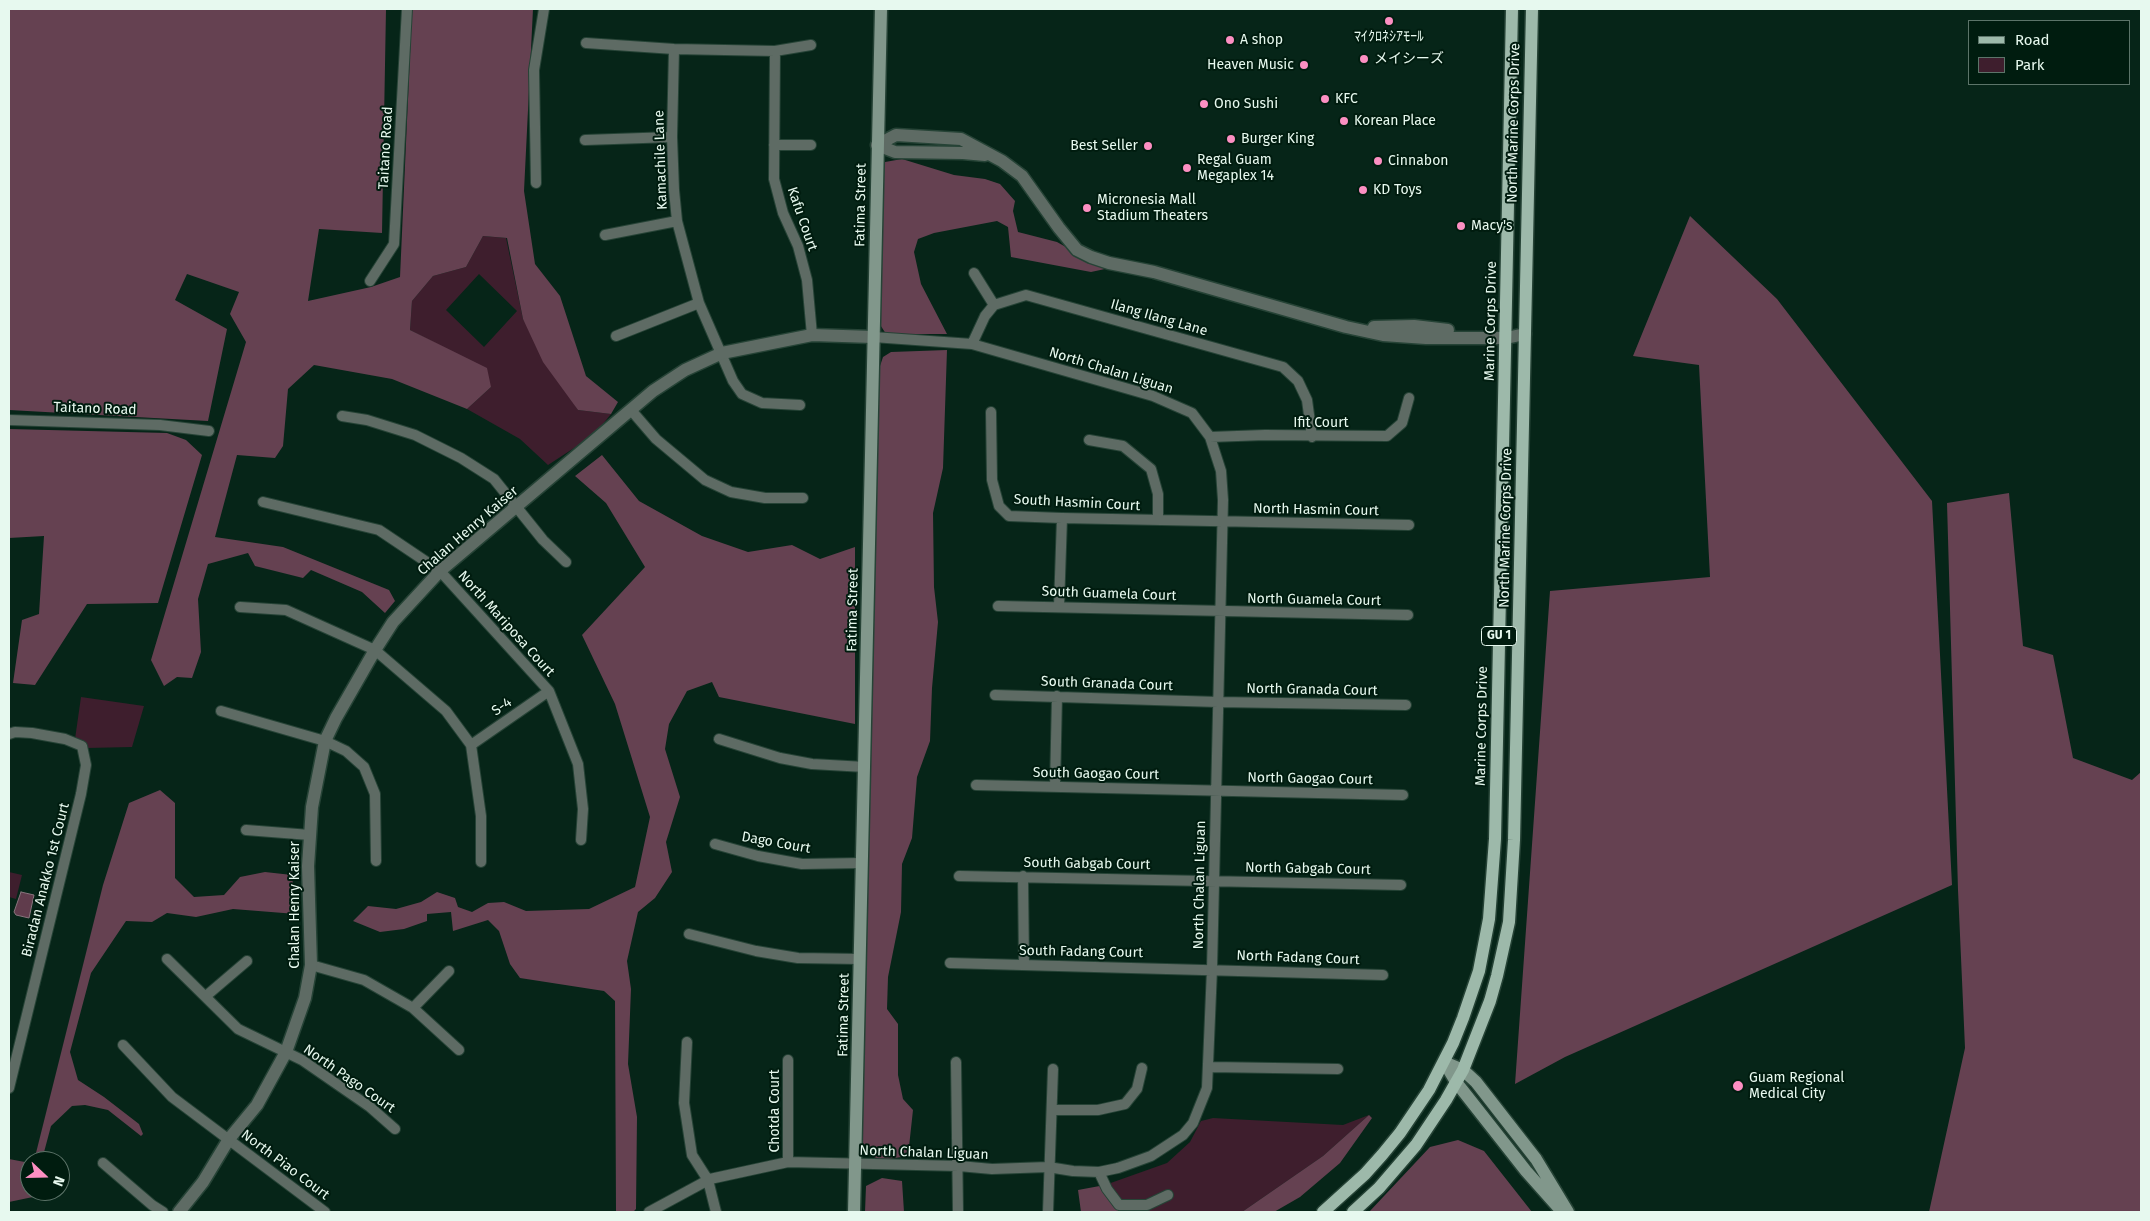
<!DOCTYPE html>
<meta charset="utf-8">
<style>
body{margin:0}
#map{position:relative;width:2150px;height:1221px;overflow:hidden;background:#062518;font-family:"Fira Sans",sans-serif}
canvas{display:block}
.frame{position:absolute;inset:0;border:10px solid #e7f9ef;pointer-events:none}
.legend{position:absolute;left:1968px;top:20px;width:162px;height:65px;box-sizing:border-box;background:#001c0f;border:1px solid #5c7469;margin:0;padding:6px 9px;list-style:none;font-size:15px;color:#e7f9ef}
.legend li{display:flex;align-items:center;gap:10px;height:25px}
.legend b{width:25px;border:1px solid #5c7469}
.north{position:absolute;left:20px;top:1151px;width:50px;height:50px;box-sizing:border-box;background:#001c0f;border:1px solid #5c7469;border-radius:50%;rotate:111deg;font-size:14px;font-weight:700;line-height:20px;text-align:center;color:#e7f9ef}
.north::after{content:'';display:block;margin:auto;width:18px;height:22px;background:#fc8fc2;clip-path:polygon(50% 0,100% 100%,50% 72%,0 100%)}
</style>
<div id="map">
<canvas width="2150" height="1221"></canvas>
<div class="frame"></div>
<ul class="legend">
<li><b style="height:6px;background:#9db9aa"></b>Road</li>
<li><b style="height:14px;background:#3e1e2d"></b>Park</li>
</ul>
<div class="north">N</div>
</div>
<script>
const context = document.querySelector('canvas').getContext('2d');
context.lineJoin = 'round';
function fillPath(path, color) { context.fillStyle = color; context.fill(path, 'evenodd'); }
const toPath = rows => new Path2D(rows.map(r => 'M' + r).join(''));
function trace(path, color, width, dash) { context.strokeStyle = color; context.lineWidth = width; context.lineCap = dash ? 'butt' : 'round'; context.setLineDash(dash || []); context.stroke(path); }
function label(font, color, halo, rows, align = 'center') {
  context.font = font + ' "Fira Sans","Noto Sans JP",sans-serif'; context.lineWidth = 4; context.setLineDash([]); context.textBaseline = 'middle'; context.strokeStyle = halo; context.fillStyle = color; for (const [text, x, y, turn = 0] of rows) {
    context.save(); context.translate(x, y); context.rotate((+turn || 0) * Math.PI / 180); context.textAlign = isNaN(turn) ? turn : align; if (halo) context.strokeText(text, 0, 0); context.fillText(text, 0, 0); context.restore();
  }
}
fillPath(toPath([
 [483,236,506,238,523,319,578,410,611,414,594,435,548,465,520,439,467,409,491,387,437,344,410,330,412,301,433,276,466,267],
 [479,274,517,311,484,347,446,310],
 [81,697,144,706,132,747,87,748,75,739],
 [9,872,22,875,16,899,9,897],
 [1369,1115,1323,1156,1242,1212,1118,1212,1119,1205,1105,1185,1167,1163,1190,1142,1201,1121,1213,1118,1343,1125]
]), '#3e1e2d');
fillPath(toPath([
 [9,9,386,9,382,233,319,229,308,301,371,287,400,277,412,9,533,9,524,191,535,264,560,296,586,376,618,402,611,414,578,410,543,362,523,319,507,238,483,236,466,267,433,276,412,301,410,330,487,368,491,387,467,409,392,379,314,365,288,389,283,446,275,458,237,455,215,537,283,547,389,590,395,601,385,613,362,592,311,570,303,578,255,566,248,553,208,564,198,599,201,652,192,678,177,677,164,686,151,660,246,342,230,314,239,292,187,274,175,300,227,329,208,421,9,410],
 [902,159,954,175,985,179,1000,184,1015,201,1013,211,1018,232,1057,242,1105,269,1091,272,1011,257,1008,227,997,221,934,233,918,239,914,252,921,284,947,334,886,334,879,323,883,168,885,162],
 [1690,216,1777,299,1932,501,1952,885,1565,1057,1515,1084,1550,591,1710,577,1699,365,1633,356],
 [947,350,943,468,933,513,934,587,938,622,932,688,930,741,917,777,912,838,902,864,901,912,888,977,887,1009,898,1024,898,1075,903,1099,913,1110,908,1156,882,1160,866,1154,860,1145,878,372,883,357,891,352],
 [9,429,167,433,186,440,202,455,158,603,87,604,35,685,13,683,22,620,39,614,44,536,9,538],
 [602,455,639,501,702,536,748,552,792,545,820,559,855,547,855,724,719,697,712,682,687,691,669,724,665,749,680,797,666,842,672,872,655,898,638,912,627,961,631,989,628,1064,637,1117,636,1209,633,1212,616,1212,615,1001,604,991,520,978,510,964,499,931,488,920,453,931,451,912,427,914,427,921,404,929,380,932,353,921,368,906,396,909,421,902,437,892,455,898,458,907,472,912,488,903,504,902,526,911,589,909,635,887,650,817,615,704,582,635,645,567,606,503,575,476],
 [2009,493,2023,646,2053,655,2073,758,2132,780,2141,772,2141,1212,1929,1212,1965,1048,1958,890,1947,503],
 [160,790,175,803,175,878,194,897,224,895,240,877,265,872,292,875,296,914,233,909,196,917,167,913,152,922,126,921,91,973,70,1052,78,1080,104,1097,139,1124,143,1134,141,1136,108,1110,85,1105,72,1106,51,1126,43,1156,34,1161,103,885,129,803],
 [1369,1115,1372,1118,1340,1163,1300,1197,1274,1212,1242,1212,1323,1156],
 [1458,1140,1484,1151,1532,1212,1369,1212,1430,1147],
 [9,1159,30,1163,30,1191,52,1191,52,1193,9,1202],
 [882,1178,902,1181,904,1212,865,1212,866,1186],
 [1105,1185,1119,1205,1118,1212,1081,1212,1078,1190]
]), '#654151');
const water = toPath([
 [21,892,34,895,29,918,16,915,14,912,21,892]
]);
fillPath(water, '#603c4c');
trace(water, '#88757d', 1);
const minor = toPath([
 [586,43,674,49,775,51,811,45],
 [674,49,672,137,674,190,677,221,699,303,733,381,742,394,762,403,800,405],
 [775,51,774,179,783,213,798,246,807,280,812,335],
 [585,140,672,137],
 [774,145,811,145],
 [536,183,534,70,544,9],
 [605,235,677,221],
 [974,273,994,305],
 [370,281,394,244,407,9],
 [616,336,699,303],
 [972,344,985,316,994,305,1026,295,1283,367,1298,381,1307,400,1312,437],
 [631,410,656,439,705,480,731,492,765,498,803,498],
 [991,412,992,480,999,506,1009,516,1062,518,1409,525],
 [342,416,367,420,415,435,461,458,494,479,543,540,566,562],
 [9,420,160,425,209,431],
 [1210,437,1265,435,1387,436,1402,423,1409,398],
 [1089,440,1123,446,1151,469,1158,494,1158,520],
 [263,502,379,530,440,571,549,691,578,764,583,809,581,840],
 [998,606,1408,615],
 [1059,606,1062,518],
 [240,607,286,610,375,650,446,711,471,745,481,816,481,862],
 [995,695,1218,702,1406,705],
 [221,711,325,741,346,751,364,767,375,794,376,861],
 [9,734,15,732,32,733,65,739,82,746,86,765,81,794,9,1088],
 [719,739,780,758,812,764,865,767],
 [471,745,549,691],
 [976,785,1403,795],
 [1055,787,1057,696],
 [246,830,310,835],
 [715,844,758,856,802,864,862,863],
 [959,876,1401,885],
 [1023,876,1024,965],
 [689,934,756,951,798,958,860,959],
 [167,959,238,1029,302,1060,370,1107,395,1129],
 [950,963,1383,975],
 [311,965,364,980,413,1008,459,1050],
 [206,996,247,961],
 [413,1008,449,971],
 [687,1042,684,1103,692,1155,708,1180,716,1212],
 [123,1045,172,1097,325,1212],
 [788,1060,788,1162],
 [956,1062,958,1212],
 [1210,1067,1338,1069],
 [1052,1110,1098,1110,1125,1104,1137,1089,1142,1068],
 [103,1163,152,1205,163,1212],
 [1099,1172,1107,1189,1119,1205,1147,1205,1168,1195],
 [649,1212,710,1179,788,1162,959,1166,992,1169,1048,1167,1073,1171,1099,1172,1118,1168,1151,1156,1183,1135,1193,1123,1207,1088,1212,969,1223,500,1221,471,1210,437,1192,413,1153,396,972,344,873,337],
 [1048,1212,1053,1069]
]);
const tertiary = toPath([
 [877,145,896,135,961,139,1002,161,1022,176,1059,228,1077,250,1091,257,1109,263,1154,272,1346,327,1383,335,1426,338,1506,338,1525,334],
 [877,145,895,152,963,153,985,155],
 [1374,327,1414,326,1448,330],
 [179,1212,203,1182,229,1139,257,1105,286,1052,305,998,311,965,308,866,312,807,325,741,336,718,375,650,393,622,440,571,653,391,685,370,722,353,812,335,873,337]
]);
const secondary = toPath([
 [1444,1062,1463,1070,1476,1082,1536,1159,1568,1212],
 [1444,1062,1456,1082,1526,1171,1558,1207],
 [854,1212,881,9]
]);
const primary = toPath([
 [1323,1212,1365,1174,1382,1155,1400,1133,1429,1090,1453,1043,1463,1018,1479,971,1489,919,1495,839,1512,9],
 [1353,1212,1379,1188,1416,1145,1446,1100,1463,1070,1490,1001,1497,976,1509,922,1514,840,1532,9]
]);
trace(minor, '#264336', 12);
trace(tertiary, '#264336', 15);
trace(secondary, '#264336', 15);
trace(primary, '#264336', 15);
trace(minor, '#5e6b64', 10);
trace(tertiary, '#5e6b64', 12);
trace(secondary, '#81978b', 12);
trace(primary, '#9db9aa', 12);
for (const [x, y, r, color] of [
 [1389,21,5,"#fc8fc2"],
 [1230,40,5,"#fc8fc2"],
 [1364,59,5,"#fc8fc2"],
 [1304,65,5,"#fc8fc2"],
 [1325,99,5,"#fc8fc2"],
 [1204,104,5,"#fc8fc2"],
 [1344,121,5,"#fc8fc2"],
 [1231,139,5,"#fc8fc2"],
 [1148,146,5,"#fc8fc2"],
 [1378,161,5,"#fc8fc2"],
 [1187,168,5,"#fc8fc2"],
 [1363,190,5,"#fc8fc2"],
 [1087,208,5,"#fc8fc2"],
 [1461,226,5,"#fc8fc2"],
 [1738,1086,6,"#fc8fc2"]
]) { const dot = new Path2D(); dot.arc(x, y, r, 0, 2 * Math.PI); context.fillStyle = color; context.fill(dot); trace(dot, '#001c0f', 2); }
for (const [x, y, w] of [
 [1499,636,35]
]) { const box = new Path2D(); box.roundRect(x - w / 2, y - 9.5, w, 19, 4); context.fillStyle = '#001c0f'; context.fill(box); trace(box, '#e7f9ef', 1); }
label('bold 12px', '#e7f9ef', null, [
 ["GU 1",1499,636]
]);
label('14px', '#e7f9ef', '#001c0f', [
 ["ﾏｲｸﾛﾈｼｱﾓｰﾙ",1389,37,"center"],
 ["A shop",1240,40],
 ["メイシーズ",1374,59],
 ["Heaven Music",1294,65,"right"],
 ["KFC",1335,99],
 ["Ono Sushi",1214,104],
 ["Korean Place",1354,121],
 ["Burger King",1241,139],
 ["Best Seller",1138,146,"right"],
 ["Regal Guam",1197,160],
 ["Megaplex 14",1197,176],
 ["Cinnabon",1388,161],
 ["KD Toys",1373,190],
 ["Micronesia Mall",1097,200],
 ["Stadium Theaters",1097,216],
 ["Macy's",1471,226],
 ["Guam Regional",1749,1078],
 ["Medical City",1749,1094]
], 'left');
label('14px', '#e7f9ef', '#001c0f', [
 ["North Marine Corps Drive",1514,123,-89],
 ["Taitano Road",386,148,-87],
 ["Kamachile Lane",661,160,-92],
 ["Fatima Street",861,205,-89],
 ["Kafu Court",802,219,71],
 ["Ilang Ilang Lane",1159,318,16],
 ["Marine Corps Drive",1491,321,-89],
 ["North Chalan Liguan",1111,371,17],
 ["Taitano Road",95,409,2],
 ["Ifit Court",1321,423],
 ["South Hasmin Court",1077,503,3],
 ["North Hasmin Court",1316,510,1],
 ["North Marine Corps Drive",1506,528,-89],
 ["Chalan Henry Kaiser",468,531,-41],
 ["South Guamela Court",1109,594,2],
 ["North Guamela Court",1314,600,1],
 ["Fatima Street",853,610,-89],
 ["North Mariposa Court",506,624,48],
 ["South Granada Court",1107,684,2],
 ["North Granada Court",1312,690,1],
 ["S-4",502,707,-35],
 ["Marine Corps Drive",1482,726,-89],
 ["South Gaogao Court",1096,774,1],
 ["North Gaogao Court",1310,779,1],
 ["Dago Court",776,843,10],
 ["South Gabgab Court",1087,864,1],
 ["North Gabgab Court",1308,869,1],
 ["Biradan Anakko 1st Court",46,880,-76],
 ["North Chalan Liguan",1200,885,-89],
 ["Chalan Henry Kaiser",295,905,-90],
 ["South Fadang Court",1081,952,1],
 ["North Fadang Court",1298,958,2],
 ["Fatima Street",844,1015,-89],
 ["North Pago Court",349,1079,35],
 ["Chotda Court",775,1111,-90],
 ["North Chalan Liguan",924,1153,2],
 ["North Piao Court",285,1165,37]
]);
</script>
